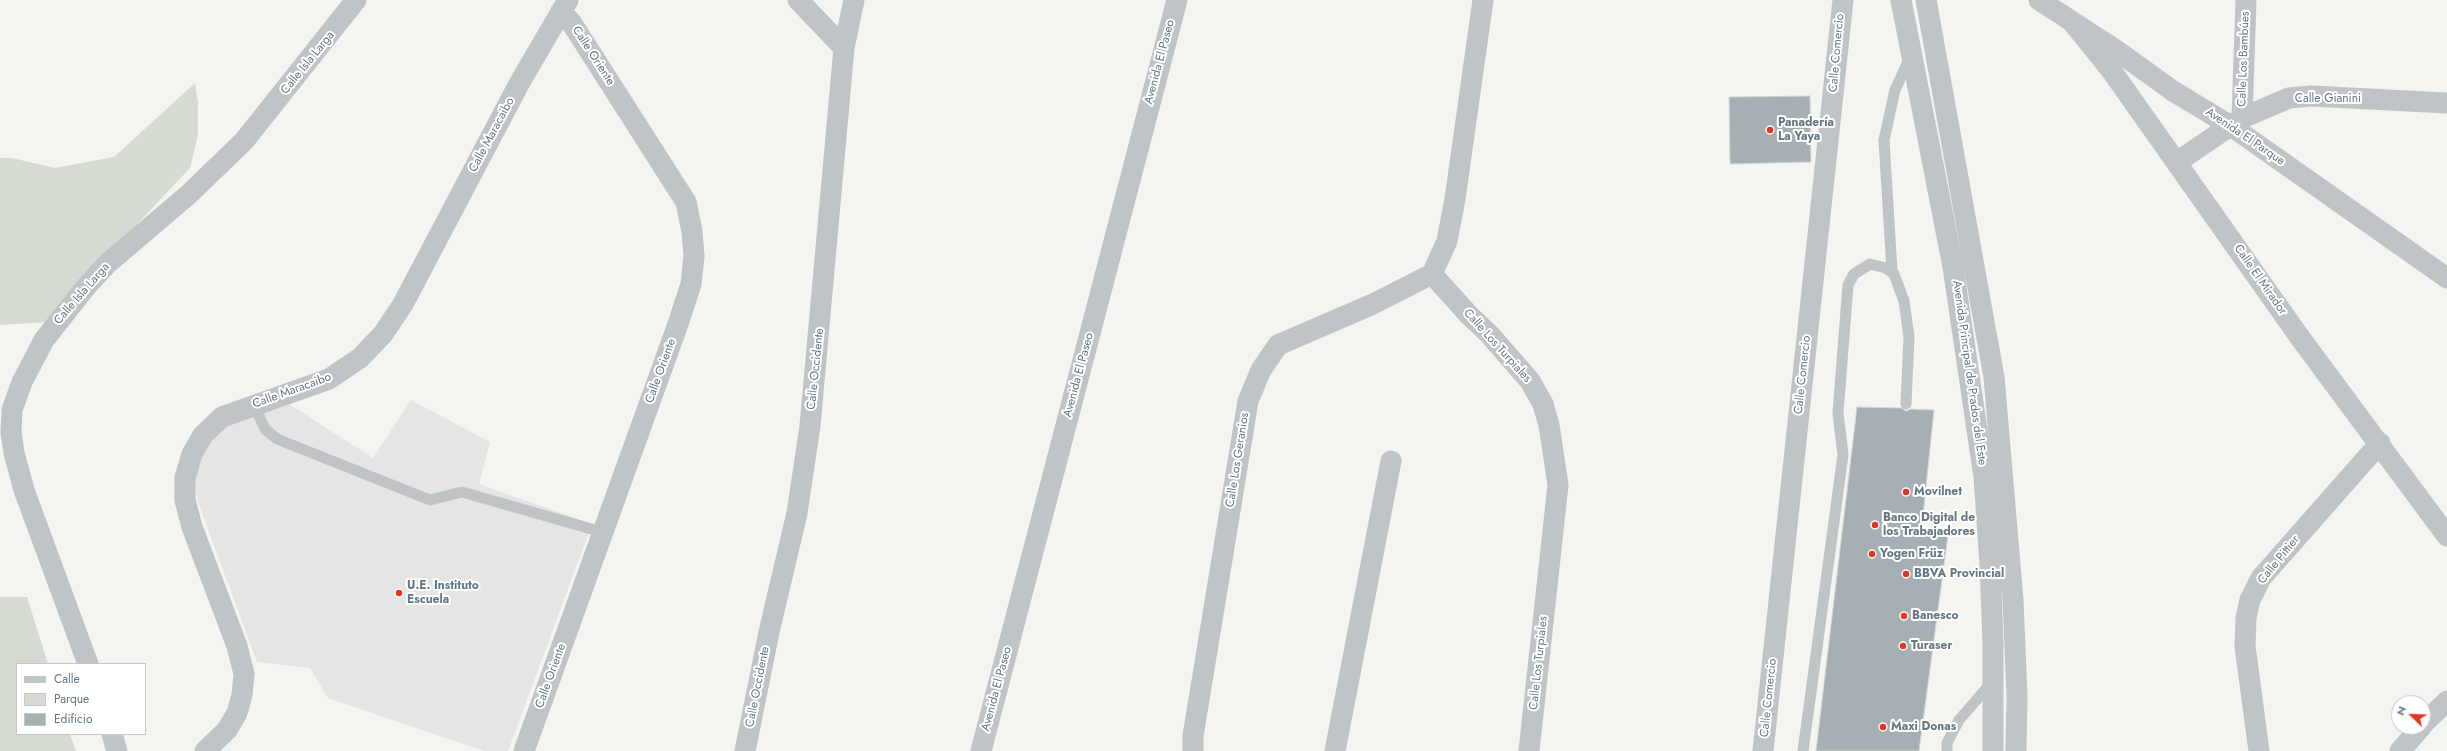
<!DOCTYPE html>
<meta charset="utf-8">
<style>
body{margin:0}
#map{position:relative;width:2447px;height:751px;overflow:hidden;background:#f4f4f0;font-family:Jost,sans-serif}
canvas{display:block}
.legend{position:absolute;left:16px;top:663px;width:130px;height:72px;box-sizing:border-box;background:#fff;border:1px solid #c1c9cd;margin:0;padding:5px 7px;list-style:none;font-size:12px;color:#637882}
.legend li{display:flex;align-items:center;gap:8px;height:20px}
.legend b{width:20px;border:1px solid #c1c9cd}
.north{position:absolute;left:2391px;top:695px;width:40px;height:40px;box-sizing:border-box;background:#fff;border:1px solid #c1c9cd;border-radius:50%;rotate:293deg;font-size:11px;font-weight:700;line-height:16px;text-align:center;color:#637882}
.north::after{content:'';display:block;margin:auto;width:14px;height:18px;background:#e53620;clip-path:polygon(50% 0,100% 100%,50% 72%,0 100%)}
</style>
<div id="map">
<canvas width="2447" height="751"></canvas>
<ul class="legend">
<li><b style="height:5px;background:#bfc4c6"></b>Calle</li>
<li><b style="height:11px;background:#d6dbd1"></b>Parque</li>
<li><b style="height:11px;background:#a6b0b4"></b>Edificio</li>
</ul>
<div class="north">N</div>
</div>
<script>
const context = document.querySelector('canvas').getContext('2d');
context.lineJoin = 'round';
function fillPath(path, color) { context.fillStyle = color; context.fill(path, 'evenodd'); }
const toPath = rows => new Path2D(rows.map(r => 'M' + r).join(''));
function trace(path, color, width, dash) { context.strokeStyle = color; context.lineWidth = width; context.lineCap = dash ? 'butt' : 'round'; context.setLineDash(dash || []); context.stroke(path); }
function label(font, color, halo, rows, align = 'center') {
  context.font = font + ' Jost,sans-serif'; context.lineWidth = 4; context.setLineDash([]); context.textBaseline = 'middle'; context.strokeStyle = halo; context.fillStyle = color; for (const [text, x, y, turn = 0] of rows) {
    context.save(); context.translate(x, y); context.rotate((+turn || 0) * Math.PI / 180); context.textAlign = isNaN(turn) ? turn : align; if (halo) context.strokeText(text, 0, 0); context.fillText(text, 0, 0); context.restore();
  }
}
fillPath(toPath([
 [411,400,490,442,479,484,592,524,508,751,484,751,328,698,310,668,257,662,198,502,194,481,198,463,209,442,229,424,286,402,373,458]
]), '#e5e6e4');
fillPath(toPath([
 [195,83,198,102,198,135,190,168,45,322,0,325,0,158,12,158,55,168,114,157],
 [0,597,27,597,48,664,17,664,17,734,70,734,76,751,0,751]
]), '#d6dbd1');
const building = toPath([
 [1810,96,1811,162,1730,164,1729,97,1810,96],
 [1857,407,1901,408,1906,411,1911,409,1934,410,1921,535,1948,535,1919,751,1816,751,1857,407]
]);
fillPath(building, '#a6b0b4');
trace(building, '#d6d5d3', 1);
trace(toPath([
 [1892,271,1884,140,1895,90,1911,55],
 [254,405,265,429,277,439,430,500,462,492,602,532],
 [1803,751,1843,455,1838,413,1848,285,1854,274,1870,264,1886,268,1894,274,1904,301,1909,337,1906,404],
 [1947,751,1947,743,1959,720,1992,682]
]), '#bfc4c6', 11);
trace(toPath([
 [1901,0,1953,267,1984,477,1990,565,1993,643,1993,751],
 [1926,0,1994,377,2013,600,2017,696,2016,751],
 [2039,0,2116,50,2173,91,2231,126,2447,278],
 [2073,23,2111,70,2301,339,2447,536],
 [844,48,854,0],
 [2242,118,2246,0],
 [2177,162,2242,118,2289,98,2311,96,2447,103],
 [1432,274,1469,315,1490,335,1530,381,1543,404,1549,425,1558,485,1529,751],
 [1432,274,1447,241,1455,199,1483,0],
 [88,664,24,490,14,453,11,432,12,410,22,382,44,340,85,288,108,263,188,195,244,141,356,0],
 [2423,724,2447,701],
 [112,734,117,751],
 [205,751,227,730,237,713,242,695,244,674,237,646,192,527,185,500,185,478,192,454,203,435,222,417,329,379,360,358,383,334,403,304,520,82,568,0],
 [524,751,678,324,691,284,694,256,692,231,686,202,571,22,561,11],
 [745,751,769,632,797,513,810,426,844,48,798,0],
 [981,751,1177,0],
 [1193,751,1193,736,1248,401,1261,370,1278,345,1373,304,1432,274],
 [1335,751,1391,461],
 [1763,751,1843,0],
 [2259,751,2245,646,2246,618,2250,600,2261,578,2380,443],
 [2400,751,2421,727]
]), '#bfc4c6', 21);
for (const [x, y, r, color] of [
 [1770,130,4,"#e53620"],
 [1906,492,4,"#e53620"],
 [1875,525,4,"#e53620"],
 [1872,554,4,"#e53620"],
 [1906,574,4,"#e53620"],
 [399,593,4,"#e53620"],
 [1904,616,4,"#e53620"],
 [1903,646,4,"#e53620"],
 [1883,727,4,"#e53620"]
]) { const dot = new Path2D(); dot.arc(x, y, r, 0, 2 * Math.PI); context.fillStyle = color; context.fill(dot); trace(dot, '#fff', 1.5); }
label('12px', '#637882', '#fff', [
 ["Calle Comercio",1837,53,-85],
 ["Calle Oriente",593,56,57],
 ["Calle Los Bambúes",2244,59,-88],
 ["Avenida El Paseo",1160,62,-75],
 ["Calle Isla Larga",308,63,-51],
 ["Calle Gianini",2328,99],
 ["Calle Maracaibo",492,135,-62],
 ["Avenida El Parque",2245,137,34],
 ["Calle El Mirador",2260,280,55],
 ["Calle Isla Larga",82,294,-49],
 ["Calle Los Turpiales",1497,346,48],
 ["Calle Occidente",816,369,-84],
 ["Calle Oriente",661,371,-70],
 ["Avenida Principal de Prados del Este",1969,373,82],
 ["Avenida El Paseo",1079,375,-75],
 ["Calle Comercio",1803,375,-84],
 ["Calle Maracaibo",292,391,-20],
 ["Calle Los Geranios",1238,460,-81],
 ["Calle Pittier",2279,560,-51],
 ["Calle Los Turpiales",1539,663,-84],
 ["Calle Oriente",551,676,-70],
 ["Calle Occidente",758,687,-79],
 ["Avenida El Paseo",997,689,-75],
 ["Calle Comercio",1769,698,-84]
]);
label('bold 12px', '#637882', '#fff', [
 ["Panadería",1778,123],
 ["La Yaya",1778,137],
 ["Movilnet",1914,492],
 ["Banco Digital de",1883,518],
 ["los Trabajadores",1883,532],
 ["Yogen Früz",1880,554],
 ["BBVA Provincial",1914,574],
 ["U.E. Instituto",407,586],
 ["Escuela",407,600],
 ["Banesco",1912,616],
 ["Turaser",1911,646],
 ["Maxi Donas",1891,727]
], 'left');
</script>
